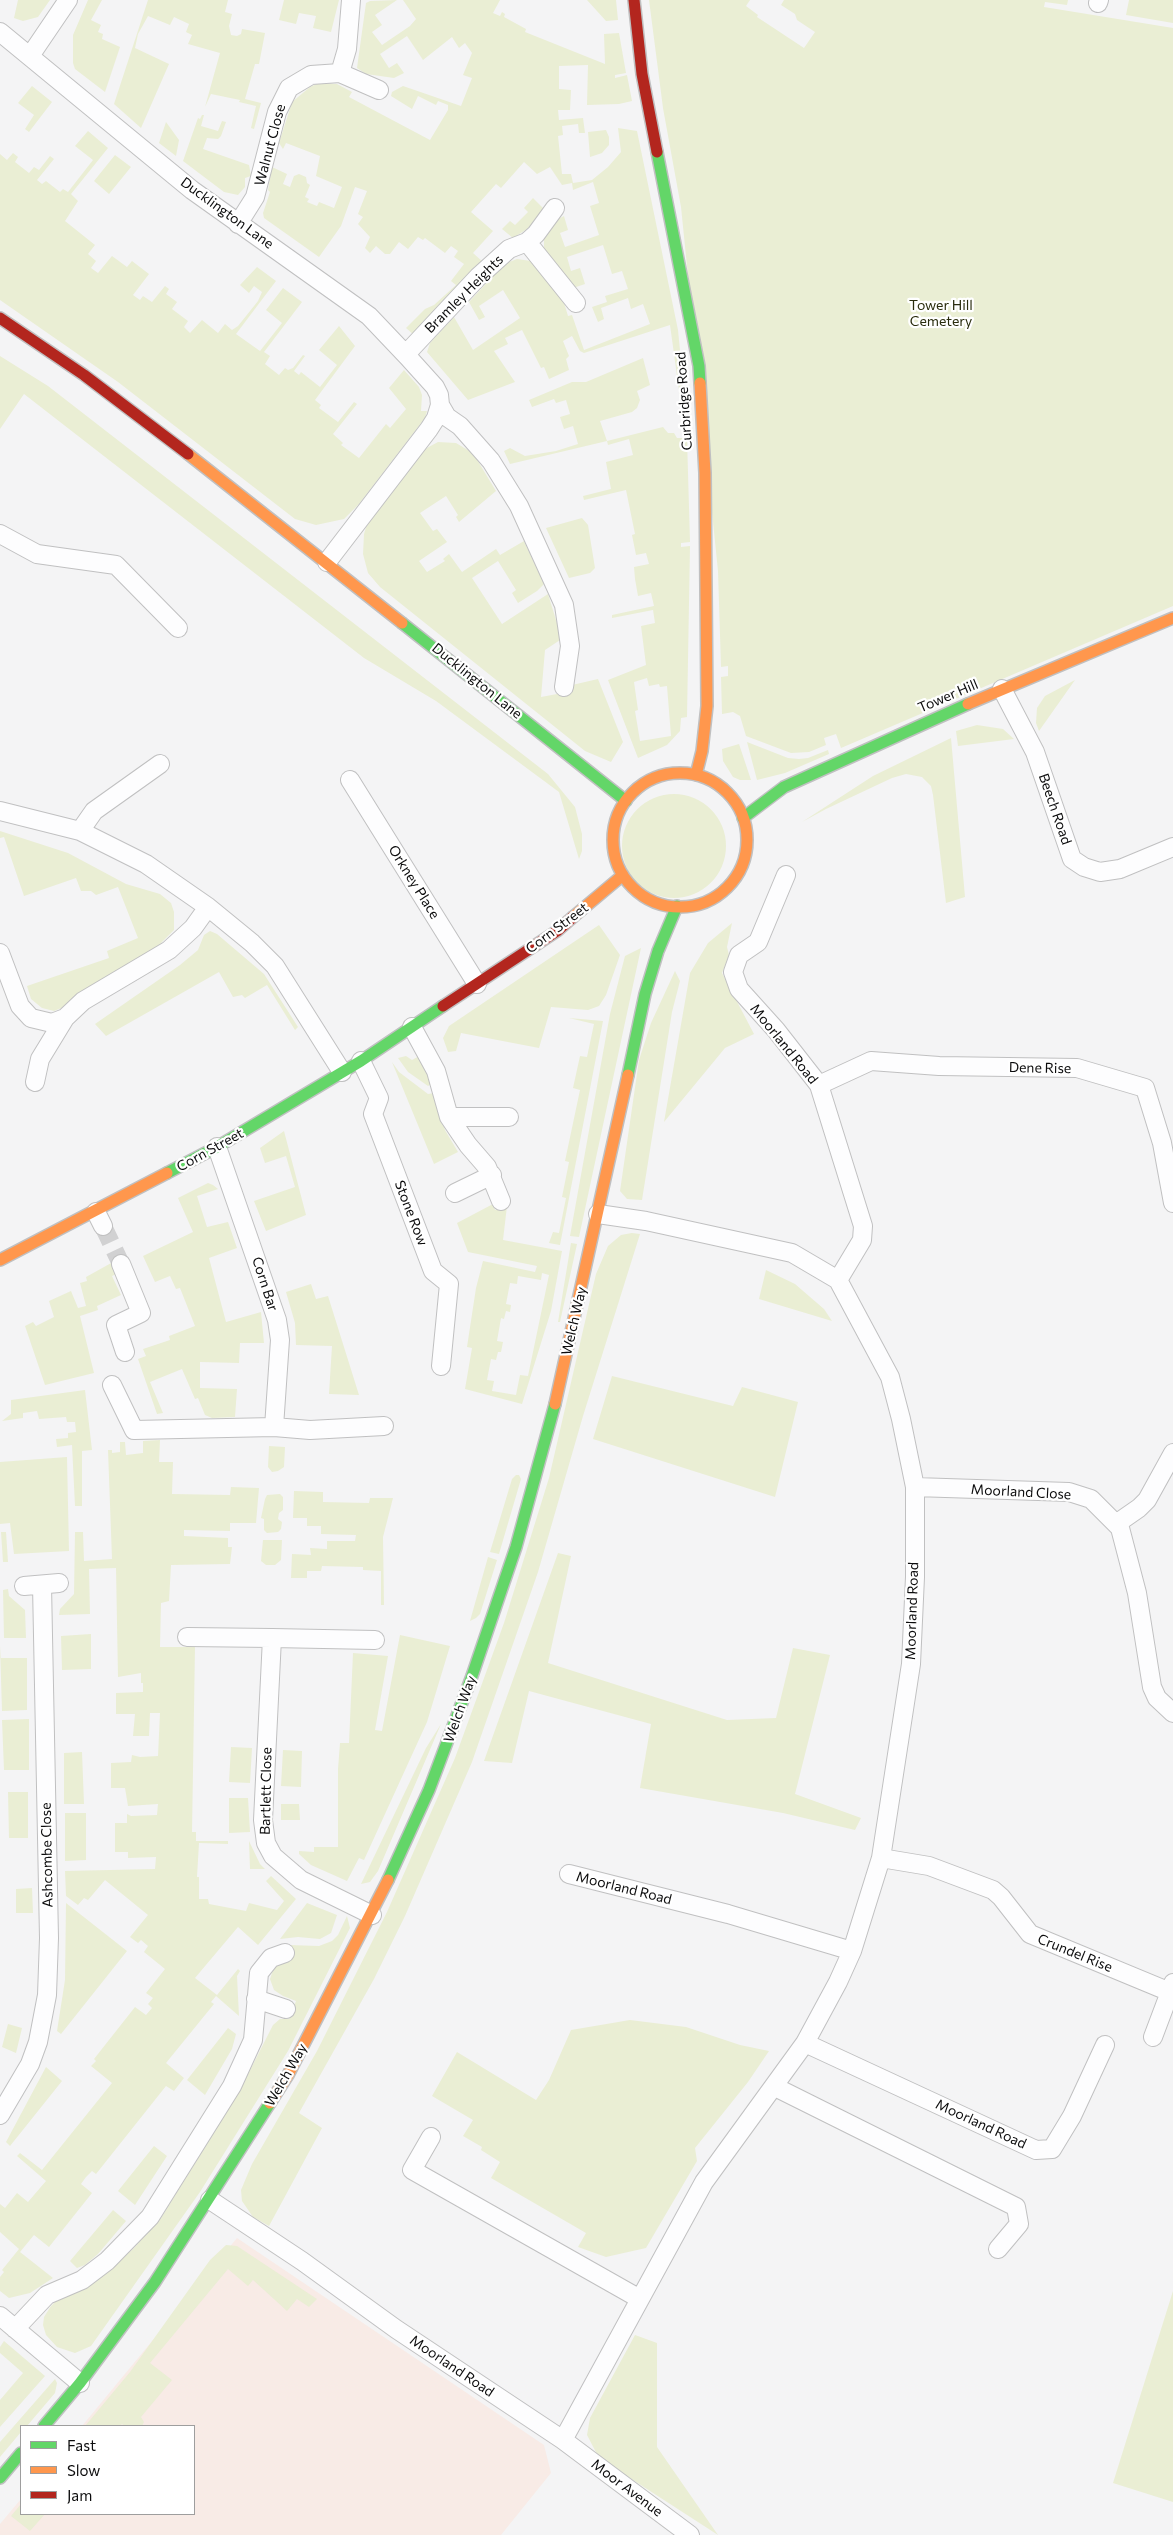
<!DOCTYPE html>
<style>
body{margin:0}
#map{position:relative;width:1173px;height:2535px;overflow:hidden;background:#f4f4f5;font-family:Commissioner,sans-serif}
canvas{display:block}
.legend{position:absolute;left:20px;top:2425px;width:175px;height:90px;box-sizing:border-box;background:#fff;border:1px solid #9e9e9e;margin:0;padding:6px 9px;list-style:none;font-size:15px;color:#0c0c0d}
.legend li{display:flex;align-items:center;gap:10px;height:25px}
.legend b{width:25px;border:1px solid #9e9e9e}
</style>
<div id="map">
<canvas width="1173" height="2535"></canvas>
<ul class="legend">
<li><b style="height:6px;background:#63d668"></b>Fast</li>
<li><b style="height:6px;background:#ff974d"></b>Slow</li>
<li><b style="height:6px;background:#b3261e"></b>Jam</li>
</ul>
</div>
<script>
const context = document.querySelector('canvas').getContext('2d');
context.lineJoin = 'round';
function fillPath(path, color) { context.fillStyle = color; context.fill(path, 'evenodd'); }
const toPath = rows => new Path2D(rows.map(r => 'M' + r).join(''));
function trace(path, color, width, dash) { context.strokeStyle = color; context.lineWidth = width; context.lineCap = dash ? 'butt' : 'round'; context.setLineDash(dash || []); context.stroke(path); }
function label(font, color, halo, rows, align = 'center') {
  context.font = font + ' Commissioner,sans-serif'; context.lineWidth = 4.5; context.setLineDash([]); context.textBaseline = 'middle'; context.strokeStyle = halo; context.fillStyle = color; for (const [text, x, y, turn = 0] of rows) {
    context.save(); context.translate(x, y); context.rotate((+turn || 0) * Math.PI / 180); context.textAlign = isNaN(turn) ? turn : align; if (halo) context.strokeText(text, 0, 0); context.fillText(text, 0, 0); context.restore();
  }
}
fillPath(toPath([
 [237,2238,544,2445,551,2473,501,2535,0,2535,0,2524,21,2499,21,2514,194,2514,194,2426,82,2426]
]), '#f8ebe6');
fillPath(toPath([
 [18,0,50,0,38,17,23,21,14,18],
 [88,0,102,0,91,20,101,25,98,32,103,34,102,39,120,47,105,92,75,69,73,63,73,35],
 [148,0,228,0,225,12,232,14,229,26,231,35,237,36,241,34,242,29,265,33,259,64,255,64,245,99,261,103,254,129,251,128,256,106,239,102,240,100,211,94,205,107,220,53,188,44,192,35,186,32,189,24,174,17,170,25,148,16,138,34,135,48,169,64,141,128,114,104],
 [284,0,339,0,331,32,313,28,316,16,299,13,296,24,279,20],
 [397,0,375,15,382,25,372,32,382,45,410,26,416,19,403,0,500,0,493,13,500,16,502,12,505,14,504,17,526,29,525,32,605,64,604,34,619,33,626,73,615,75,615,78,627,75,632,101,619,104,587,105,588,65,559,66,559,89,571,90,570,110,558,110,559,120,583,118,585,133,579,133,578,124,562,126,563,135,558,136,562,174,571,174,573,183,592,180,608,167,621,152,618,128,637,131,678,330,686,412,682,412,670,325,584,353,580,351,572,336,563,341,569,356,566,359,569,370,549,379,544,367,541,368,522,330,505,338,508,344,494,351,515,382,468,400,427,352,430,343,454,317,473,350,520,318,503,290,479,306,485,317,479,320,469,302,504,264,517,259,531,261,563,299,568,316,572,315,584,350,650,324,643,304,631,309,628,298,601,308,604,319,598,322,592,307,607,302,605,296,628,289,622,271,612,274,603,245,567,257,571,271,580,268,585,284,570,289,544,249,544,238,554,221,564,216,568,230,560,233,565,247,599,235,590,206,599,203,593,182,573,190,572,183,562,185,550,167,537,174,524,162,501,188,496,184,471,212,493,231,473,253,483,262,414,335,406,328,425,309,434,305,456,285,451,281,464,264,454,257,458,251,451,246,445,253,425,238,423,240,418,237,408,249,399,242,390,254,385,254,376,246,370,253,365,248,370,237,358,224,363,217,358,214,367,191,355,187,341,226,319,257,264,218,263,213,270,192,268,190,272,167,287,174,283,184,290,187,294,176,299,174,306,177,307,183,310,185,305,197,309,199,307,202,317,206,319,202,334,208,342,187,316,176,320,156,286,143,283,149,279,143,292,102,310,87,319,83,337,84,352,92,349,97,430,140,448,110,448,105,438,101,436,105,418,96,412,109,391,96,392,92,403,86,461,106,472,78,463,75,472,53,465,43,459,48,452,37,423,60,407,36,380,54,389,68,397,63,404,73,394,78,366,74,357,68,366,3,370,1],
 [587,0,616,0,618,20,606,21],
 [649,0,750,0,746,6,758,15,757,17,804,48,815,32,797,20,795,14,781,5,784,0,1068,0,1067,5,1045,2,1044,7,1173,28,1173,606,841,748,836,734,824,738,826,745,809,752,791,753,746,736,740,716,733,712,722,714,721,677,728,676,728,666,721,667,718,571,681,207,663,108],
 [1129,0,1173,0,1173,23,1126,15],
 [32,86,52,102,29,132,25,129,34,115,18,103],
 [202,115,204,115,201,126,218,131,222,121,226,122,221,136,218,139,207,138,203,149,249,165,251,176,245,178,245,187,238,195,224,192,183,161,198,118,200,119],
 [166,122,179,140,176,156,159,143],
 [606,130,609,137,609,145,602,153,590,157,588,132],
 [88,131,108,148,71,194,78,201,65,221,95,245,88,254,96,261,91,268,98,273,112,256,127,267,132,261,149,274,133,295,140,300,143,296,152,302,165,286,169,289,166,294,177,302,172,309,188,321,184,327,190,333,202,320,218,333,225,324,232,330,238,326,258,301,262,292,254,286,249,293,240,285,257,267,276,281,236,334,260,351,282,323,266,310,283,288,302,302,264,352,270,356,265,364,279,375,285,368,288,370,293,368,303,355,305,356,294,371,299,375,301,372,320,387,337,365,319,350,339,326,355,346,315,400,321,405,319,408,338,422,354,402,357,404,333,434,343,443,341,445,359,458,386,424,390,428,406,409,389,388,404,370,419,387,422,395,421,411,427,411,425,418,359,504,344,519,316,525,295,519,118,382,0,300,0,154,7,160,13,153,18,157,15,162,29,173,34,167,39,170,50,156,54,159,37,180,42,184,46,181,60,192,63,189,68,192,93,160,75,146],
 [115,155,131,167,109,194,94,181],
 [533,198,543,208,540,216,527,229,513,238,502,229,510,221,515,225,528,212,524,208],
 [0,356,48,386,548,774,575,807,582,834,582,851,579,859,559,792,436,701,364,658,24,394,0,429],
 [643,358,650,385,637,391,640,400,637,408,632,412,600,421,607,441,663,427,668,433,674,433,677,438,687,438,690,542,681,543,681,547,690,546,687,717,681,718,680,731,667,745,638,758,608,680,646,665,641,626,655,623,653,610,612,618,612,615,654,606,651,593,638,596,635,579,634,567,649,564,646,553,636,555,632,535,635,534,626,490,584,500,583,496,611,489,606,462,633,455,629,439,608,445,607,441,510,464,504,451,510,448,525,456,556,451,578,444,573,426,564,429,560,417,570,414,566,400,556,403,554,399,532,407,529,400,572,382,586,382],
 [647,678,649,686,659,684,660,687,667,686,671,736,640,741,635,711,638,710,634,682],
 [438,442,456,443,473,453,496,491,459,522,456,517,458,515,446,496,420,513,433,531,437,529,447,542,419,561,427,572,445,561,443,559,449,554,462,572,496,549,500,555,524,541,544,584,537,591,518,603,512,593,516,590,498,561,472,578,502,624,548,594,560,633,560,640,545,650,541,697,573,691,572,685,598,679,623,742,611,762,585,751,380,587,368,573,363,554,364,534,367,524,425,449],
 [582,518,588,525,595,568,590,573,569,578,546,528],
 [1075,680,1039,731,1036,723,1037,708,1045,696],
 [977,725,1003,729,1014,739,958,746,956,731],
 [951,738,965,897,946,903,933,795,931,786,922,777,906,774,892,778,826,809,802,822,873,776],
 [747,742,788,758,799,759,808,758,828,750,829,754,785,773,757,780],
 [739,744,751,780,740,780,733,777,723,761,722,749],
 '622 846a52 52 0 1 1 104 0a52 52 0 1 1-104 0Z',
 [0,831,68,853,126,884,160,894,171,903,174,912,174,930,155,949,98,982,64,1007,54,1011,42,1008,31,999,27,986,109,958,107,951,138,938,118,887,96,895,91,891,81,891,76,878,24,896,4,837,0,838],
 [732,923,727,947,729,955,722,973,754,1034,725,1048,664,1122,690,973,708,943],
 [599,925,620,955,606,995,599,1006,588,1010,551,1007,539,1048,461,1033,456,1051,448,1052,443,1038,449,1026],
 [210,931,217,934,264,974,298,1027,295,1030,267,985,245,998,242,995,233,997,219,972,106,1036,95,1024,180,965,198,950,204,935],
 [641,948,579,1237,570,1236,610,1014,625,956],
 [675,971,680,981,672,1012,642,1200,627,1199,620,1191,639,1060,651,1023],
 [569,1018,603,1021,560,1245,549,1243,553,1232,559,1233,566,1198,562,1197,569,1162,565,1161,580,1090,573,1088,580,1056,587,1057,594,1024],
 [421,1055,432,1084,428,1086,408,1072,398,1058,406,1056,412,1060],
 [392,1062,399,1072,428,1094,434,1093,445,1130,458,1152,434,1164],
 [284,1131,306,1215,266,1231,254,1201,295,1187,286,1156,265,1163,260,1148],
 [208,1183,213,1185,218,1189,197,1196,207,1227,228,1222,237,1248,209,1258,226,1322,261,1312,264,1343,240,1343,239,1363,200,1362,200,1388,237,1389,235,1417,212,1418,205,1415,198,1398,195,1399,182,1369,150,1382,163,1413,157,1414,138,1359,146,1356,143,1349,170,1340,169,1336,195,1326,180,1288,176,1289,170,1276,155,1282,143,1256,193,1232,178,1198],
 [493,1204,495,1210,507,1206,503,1240,562,1251,551,1311,522,1404,465,1389,472,1348,467,1347,476,1288,483,1261,535,1272,537,1266,468,1252,457,1223],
 [542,1273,549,1275,528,1376,520,1375,516,1395,492,1391,494,1381,487,1380,491,1359,496,1360,498,1352,501,1352,503,1342,497,1341,501,1318,504,1319,506,1311,510,1312,511,1305,506,1304,510,1283,517,1284,518,1276,541,1280],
 [632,1233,640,1234,583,1416,538,1572,472,1762,405,1916,374,1979,299,2113,322,2128,269,2226,253,2217,242,2201,241,2190,252,2164,317,2051,387,1912,455,1758,504,1623,549,1478,596,1274,608,1246,621,1235],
 [571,1243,577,1244,560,1322,558,1322],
 [113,1262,119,1273,112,1276,121,1295,97,1306,98,1310,80,1316,94,1373,45,1385,25,1326,33,1322,36,1326,54,1317,49,1301,71,1291,78,1308,86,1306,80,1283,87,1281,86,1277],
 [766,1270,795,1284,824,1309,832,1321,759,1299],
 [311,1284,316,1299,328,1296,359,1395,329,1394,332,1346,296,1345,295,1323,286,1292],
 [612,1376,733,1406,742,1387,798,1402,775,1497,593,1439],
 [85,1390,92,1450,82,1451,82,1506,75,1506,72,1445,57,1447,56,1439,68,1438,68,1433,76,1432,75,1422,67,1422,66,1417,39,1419,37,1411,23,1413,23,1418,2,1421,11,1414,11,1400],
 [160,1440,159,1462,173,1462,172,1494,230,1495,231,1487,259,1488,256,1523,230,1523,230,1531,184,1530,184,1536,228,1538,228,1547,232,1547,230,1564,171,1565,169,1601,161,1603,160,1647,195,1647,192,1832,196,1832,196,1841,228,1841,228,1844,199,1843,197,1877,199,1877,199,1899,208,1899,209,1904,246,1911,249,1903,277,1910,284,1901,266,1881,271,1876,296,1899,258,1945,238,1927,195,1978,217,1995,238,1969,240,1971,237,1976,239,2016,216,1996,211,2002,214,2004,166,2063,184,2078,174,2091,166,2086,96,2174,92,2171,86,2177,81,2184,92,2193,49,2247,34,2235,20,2252,53,2278,30,2293,9,2298,0,2291,0,2277,4,2272,2,2270,19,2249,0,2232,0,2204,5,2208,17,2193,28,2202,46,2181,17,2156,20,2153,42,2170,112,2083,91,2066,96,2061,94,2059,135,2007,146,2015,152,2008,148,2004,153,1998,146,1993,165,1969,144,1952,148,1946,141,1940,138,1943,130,1937,148,1915,105,1880,88,1900,84,1898,78,1905,66,1896,65,1871,155,1869,156,1857,128,1858,128,1852,115,1852,115,1823,127,1823,127,1814,131,1816,157,1815,158,1804,128,1806,125,1788,111,1788,111,1763,131,1762,132,1755,140,1757,158,1756,160,1713,150,1713,149,1736,133,1736,135,1714,116,1714,116,1693,143,1692,143,1683,141,1683,141,1673,118,1677,116,1568,89,1569,90,1614,59,1615,60,1609,74,1594,75,1532,83,1532,84,1561,112,1559,108,1450,112,1450,112,1453,120,1452,120,1442,125,1442,126,1455,143,1453,143,1441],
 [269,1446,285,1447,284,1467,278,1471,272,1472,268,1467],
 [67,1457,69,1551,14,1554,10,1523,0,1524,0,1462],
 [516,1475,519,1475,521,1479,499,1554,490,1552,512,1479],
 [294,1491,323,1492,323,1502,369,1503,370,1498,393,1498,383,1537,384,1605,381,1605,381,1571,363,1570,363,1567,322,1566,321,1571,307,1571,307,1578,291,1578,292,1554,311,1555,310,1548,327,1549,327,1541,355,1541,356,1535,321,1534,321,1526,307,1526,307,1518,293,1518],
 [280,1494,283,1497,283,1510,279,1513,278,1519,282,1522,281,1529,278,1532,267,1533,264,1530,264,1519,261,1518,265,1499,267,1495],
 [1,1532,6,1532,8,1562,3,1562],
 [263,1540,282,1540,281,1560,275,1565,266,1565,261,1561],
 [558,1553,571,1556,548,1663,727,1720,776,1718,793,1648,830,1655,795,1794,861,1818,855,1830,783,1813,640,1788,651,1724,529,1691,512,1763,484,1761],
 [488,1557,497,1560,480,1614,476,1618,470,1621],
 [8,1589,9,1596,25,1610,26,1638,4,1638,3,1590],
 [91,1634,91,1669,62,1670,61,1636],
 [400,1635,450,1646,427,1722,364,1860,359,1858,347,1881,311,1865,299,1854,299,1851,314,1852,314,1847,338,1847,338,1769,340,1743,349,1743,353,1653,388,1656,375,1730,382,1731],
 [0,1646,1,1658,27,1658,27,1710,2,1711],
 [29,1719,29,1770,4,1770,2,1720],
 [441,1724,378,1871,370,1882,361,1884,426,1748],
 [231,1747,252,1748,250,1783,229,1782],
 [283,1750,302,1751,301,1787,281,1786],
 [82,1752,84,1804,64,1804,64,1753],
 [8,1792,28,1792,28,1838,9,1838],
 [229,1798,248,1798,250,1832,229,1833],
 [281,1804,299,1804,300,1820,281,1820],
 [65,1813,86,1813,86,1860,65,1861],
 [249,1841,260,1864,265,1869,250,1869],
 [32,1888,33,1913,16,1913,16,1889],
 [66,1903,127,1951,61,2034,57,2031,65,1980],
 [307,1903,337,1915,331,1933,320,1939,298,1937,280,1939],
 [347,1916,350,1928,288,2051,200,2192,91,2346,75,2353,57,2347,46,2335,43,2325,44,2317,51,2306,58,2299,84,2288,100,2278,133,2249,161,2218,239,2092,273,2025,280,2019,289,2019,296,2001,283,1996,274,1990,270,1979,274,1967,278,1961,290,1957,289,1945,319,1946,332,1941,338,1935],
 [630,2020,686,2027,740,2045,769,2051,748,2082,695,2148,697,2161,646,2248,606,2257,578,2247,586,2233,491,2178,500,2162,481,2150,482,2147,463,2136,473,2120,432,2096,457,2052,536,2100,549,2080,571,2030],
 [8,2024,22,2028,16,2053,2,2047],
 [228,2028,236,2034,232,2049,205,2095,187,2080],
 [46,2067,62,2081,10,2146,6,2142],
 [154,2146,167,2156,135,2205,118,2191],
 [113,2210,126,2221,98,2254,85,2265,77,2268,70,2261],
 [226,2245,237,2246,317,2299,309,2307,297,2299,287,2311,253,2280,248,2286,228,2269,150,2363,172,2380,141,2417,144,2422,142,2426,125,2426,122,2424,120,2426,85,2426,130,2372,210,2260],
 [1173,2291,1173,2502,1113,2483],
 [635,2335,657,2343,657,2447,718,2535,599,2458,587,2435,590,2418],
 [4,2341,45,2376,0,2427,0,2400,23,2373,0,2353,0,2347],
 [55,2379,57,2383,55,2393,27,2426,21,2426,21,2432,0,2457,0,2442],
 [21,2504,21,2514,45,2514,30,2531,11,2516]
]), '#eaeed4');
trace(toPath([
 [103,1226,121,1264]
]), '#d1d1d2', 18, [18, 9]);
const street = toPath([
 [1098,3,1099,0],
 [0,32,192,190,369,316,407,356,435,387,439,395,440,405,447,417,460,426,491,461,519,506,564,605,570,646,564,687],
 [30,56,68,0],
 [340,73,347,49,351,0],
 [238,224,255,197,277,112,289,88,311,75,340,73,379,90],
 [527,242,576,303],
 [406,354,478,277,509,249,527,242,536,234,555,208],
 [0,534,37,554,116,565,178,628],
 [327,562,429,429,436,418,440,405],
 [1002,689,1035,752,1072,859,1084,867,1100,872,1120,869,1173,847],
 [350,780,477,984],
 [0,811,80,831,146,864,208,907,252,943,275,966,342,1072],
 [80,831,94,811,160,764],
 [786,875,758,942,739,955,733,972,739,989,776,1030,819,1085,863,1226,862,1240,838,1280],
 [0,953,20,1006,31,1018,52,1023,65,1018,83,1001,169,950,193,928,208,907],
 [412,1027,436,1071,449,1117,468,1145,487,1167,501,1201],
 [361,1061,379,1098,373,1114,433,1271,449,1284,441,1366],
 [35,1082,40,1059,65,1018],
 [819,1085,871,1061,939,1066,1077,1068,1145,1088,1162,1143,1173,1203],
 [449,1117,509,1117],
 [217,1147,277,1320,280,1340,274,1427],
 [455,1193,492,1175],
 [96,1212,103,1226],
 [121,1264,141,1313,116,1325,125,1352],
 [112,1385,134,1430,274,1427,310,1430,384,1426],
 [915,1487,1069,1492,1091,1499,1120,1528,1137,1593,1152,1687,1157,1698,1173,1713],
 [1116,1524,1139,1508,1147,1500,1173,1453],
 [24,1586,59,1583],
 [187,1637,272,1638,263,1820,266,1843,273,1856,301,1880,372,1915],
 [272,1638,375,1640],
 [881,1858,929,1866,993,1890,1001,1897,1030,1934,1170,1992,1173,1983],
 [569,1874,728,1914,852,1951],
 [256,1999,286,2009],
 [1153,2037,1170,1992],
 [805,2043,1036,2150,1052,2149,1072,2116,1105,2045],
 [775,2087,1016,2207,1019,2224,998,2249],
 [0,2115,30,2064,38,2042,47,1995,49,1938,42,1585],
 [431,2137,412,2170,640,2299],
 [210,2200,302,2261,396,2329,563,2440,690,2535],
 [0,2316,80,2383],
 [15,2329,47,2295,82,2280,107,2261,150,2217,232,2086,253,2040,259,1973,271,1958,285,1953],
 [563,2440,704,2182,805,2043,838,1982,852,1951,881,1858,911,1664,915,1577,915,1487,901,1419,890,1377,838,1280,792,1253,646,1221,598,1214]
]);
const fast = toPath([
 [657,152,699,366,700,383],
 [402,623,626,801],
 [743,818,784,787,968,704],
 [628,1075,645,994,658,951,677,906],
 [167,1173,217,1147,361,1061,443,1006],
 [388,1880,429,1790,472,1676,516,1547,555,1404],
 [44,2426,80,2383,155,2282,270,2103],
 [0,2478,21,2453]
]);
const slow = toPath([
 [188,454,402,623],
 [968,704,1173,618],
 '613 840a67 67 0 1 1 134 0a67 67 0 1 1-134 0Z',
 [696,775,702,751,707,706,705,473,700,383],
 [573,917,623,875],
 [0,1260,167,1173],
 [555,1404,628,1075],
 [270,2103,288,2075,388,1880]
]);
const jam = toPath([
 [634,0,642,74,657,152],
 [0,318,84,375,188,454],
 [443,1006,557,931,573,917]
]);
trace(street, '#c0c0c1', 20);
trace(fast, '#c0c0c1', 14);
trace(slow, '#c0c0c1', 14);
trace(jam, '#c0c0c1', 14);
trace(street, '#fdfdfe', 18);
trace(fast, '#63d668', 11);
trace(slow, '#ff974d', 11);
trace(jam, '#b3261e', 11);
label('14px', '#0c0c0d', '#fff', [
 ["Walnut Close",270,145,-75],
 ["Ducklington Lane",227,213,36],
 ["Bramley Heights",464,294,-45],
 ["Curbridge Road",684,401,-94],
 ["Ducklington Lane",477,681,39],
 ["Tower Hill",948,696,-23],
 ["Beech Road",1055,809,71],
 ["Orkney Place",414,882,58],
 ["Corn Street",557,928,-37],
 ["Moorland Road",784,1044,51],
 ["Dene Rise",1040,1068,1],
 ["Corn Street",210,1150,-29],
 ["Stone Row",411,1213,69],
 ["Corn Bar",265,1284,72],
 ["Welch Way",574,1321,-77],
 ["Moorland Close",1021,1492,3],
 ["Moorland Road",912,1611,-88],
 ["Welch Way",460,1709,-70],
 ["Bartlett Close",266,1791,-89],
 ["Ashcombe Close",47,1855,-91],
 ["Moorland Road",624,1888,14],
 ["Crundel Rise",1075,1953,22],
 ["Welch Way",286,2075,-60],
 ["Moorland Road",981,2124,25],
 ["Moorland Road",452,2366,34],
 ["Moor Avenue",627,2488,37]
]);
label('14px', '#292c0d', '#fff', [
 ["Tower Hill",941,305],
 ["Cemetery",941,321]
]);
</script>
